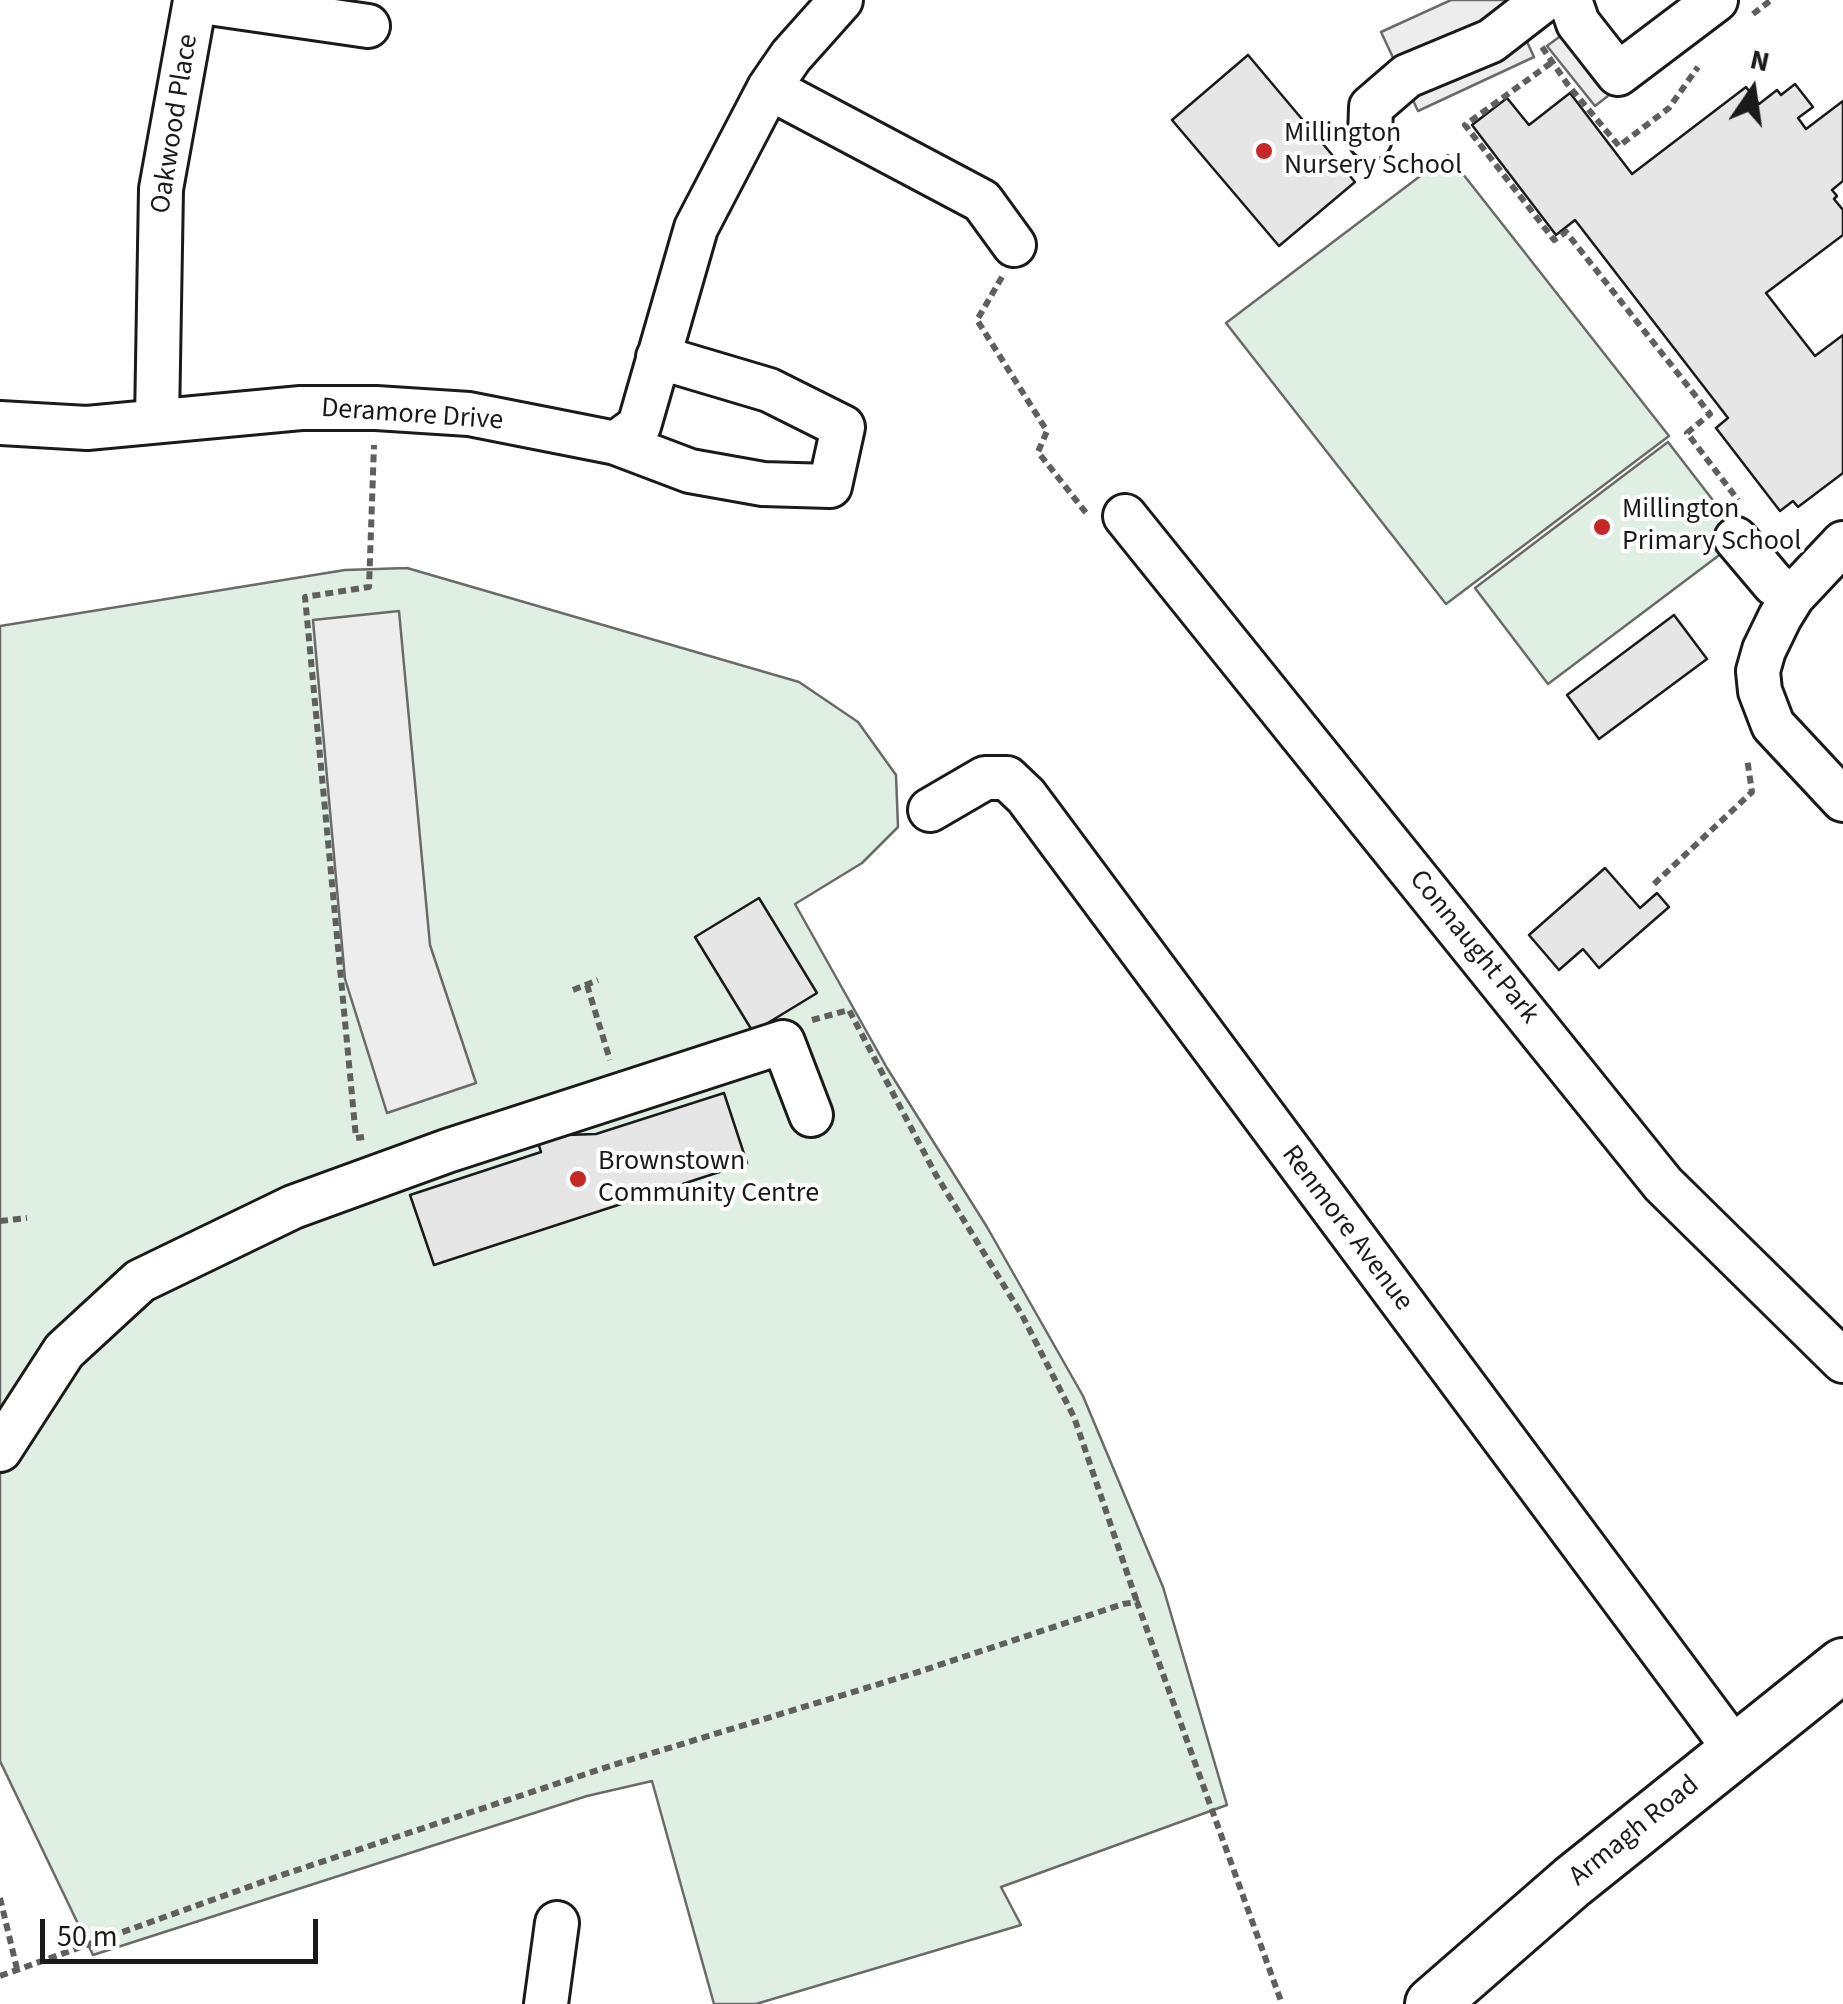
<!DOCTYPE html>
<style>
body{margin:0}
#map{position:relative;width:1843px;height:2004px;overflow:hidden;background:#fff;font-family:"Source Sans 3",sans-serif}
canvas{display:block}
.north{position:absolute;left:1703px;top:40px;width:100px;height:100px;-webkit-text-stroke:8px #fff;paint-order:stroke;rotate:13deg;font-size:28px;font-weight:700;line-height:40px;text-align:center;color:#1a1a1a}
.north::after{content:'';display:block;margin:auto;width:35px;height:45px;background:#1a1a1a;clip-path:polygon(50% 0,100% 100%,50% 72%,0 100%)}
.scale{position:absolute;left:40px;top:1919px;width:278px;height:45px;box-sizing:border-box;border:5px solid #1a1a1a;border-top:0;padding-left:12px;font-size:30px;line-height:35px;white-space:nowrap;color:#1a1a1a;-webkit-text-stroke:8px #fff;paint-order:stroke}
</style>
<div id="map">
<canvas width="1843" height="2004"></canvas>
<div class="north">N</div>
<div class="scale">50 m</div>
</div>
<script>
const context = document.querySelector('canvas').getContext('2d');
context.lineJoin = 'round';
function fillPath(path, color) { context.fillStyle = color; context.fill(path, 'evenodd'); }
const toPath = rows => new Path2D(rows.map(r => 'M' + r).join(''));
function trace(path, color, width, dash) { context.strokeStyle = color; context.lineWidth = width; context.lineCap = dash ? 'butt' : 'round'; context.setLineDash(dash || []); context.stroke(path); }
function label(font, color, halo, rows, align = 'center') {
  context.font = font + ' "Source Sans 3",sans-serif'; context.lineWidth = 8; context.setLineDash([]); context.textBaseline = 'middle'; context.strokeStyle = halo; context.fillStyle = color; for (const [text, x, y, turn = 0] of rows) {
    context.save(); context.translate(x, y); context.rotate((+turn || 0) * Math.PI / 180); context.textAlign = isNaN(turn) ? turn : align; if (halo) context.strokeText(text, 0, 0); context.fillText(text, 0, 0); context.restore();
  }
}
const green = toPath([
 [1448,155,1669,436,1446,604,1226,323,1448,155],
 [1668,442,1742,538,1548,684,1475,588,1668,442],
 [407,568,799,682,858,722,896,775,898,827,862,863,795,904,887,1068,987,1227,1083,1396,1163,1587,1227,1805,1001,1887,1021,1925,756,2004,714,2004,652,1781,587,1796,93,1955,0,1761,0,626,345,570,407,568]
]);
fillPath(green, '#e0efe3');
trace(green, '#6a6a6a', 2.5);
const parking = toPath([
 [1451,0,1508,0,1534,57,1418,111,1381,32,1451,0],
 [1578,23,1622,85,1595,106,1547,46,1578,23],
 [399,611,430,945,476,1083,387,1113,345,979,313,620,399,611]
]);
fillPath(parking, '#ededed');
trace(parking, '#6a6a6a', 2.5);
const building = toPath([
 [1248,55,1355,182,1279,246,1172,120,1248,55],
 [1795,84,1813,107,1798,118,1806,129,1843,101,1843,181,1832,190,1837,196,1834,199,1843,210,1843,235,1766,293,1815,356,1843,335,1843,473,1798,507,1793,501,1780,511,1716,428,1728,418,1575,220,1556,235,1472,125,1507,98,1529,125,1570,93,1632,174,1746,87,1759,104,1777,90,1781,95,1795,84],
 [1674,615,1707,659,1599,739,1567,695,1674,615],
 [1605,868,1640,908,1657,893,1669,907,1599,968,1583,949,1559,970,1529,935,1605,868],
 [759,898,817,993,753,1032,695,937,759,898],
 [724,1093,747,1163,434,1265,410,1195,541,1152,536,1136,596,1134,724,1093]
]);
fillPath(building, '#e6e6e6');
trace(building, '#1a1a1a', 2.5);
const minor = toPath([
 [1570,0,1578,23,1618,74,1716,0],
 [769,88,982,201,1014,245],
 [1370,138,1371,107,1407,76,1491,41,1544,0],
 [157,421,161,189,195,1,368,26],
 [0,423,87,428,301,408,376,408,469,414,616,443,639,426,696,228,769,88,791,56,841,0],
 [616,443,690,471,763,484,830,486,843,427,769,390,658,357],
 [1125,516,1663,1184,1843,1361],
 [1736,539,1774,584,1793,596],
 [1843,543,1793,596,1780,617,1764,650,1758,671,1760,691,1773,725,1843,800],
 [930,810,985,778,1007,778,1026,796,1736,1751],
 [0,1450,64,1351,140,1281,293,1207,447,1151,783,1042,811,1115],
 [546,2004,557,1923]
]);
const major = toPath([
 [1432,2004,1572,1882,1843,1665]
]);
trace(minor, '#1a1a1a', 48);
trace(major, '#1a1a1a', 58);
trace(toPath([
 [1753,14,1771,0],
 [1542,47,1568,85,1619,146,1669,108,1698,67],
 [1551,63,1465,125,1554,240,1566,232,1710,414,1687,433,1738,500],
 [1002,277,977,320,1047,431,1038,452,1087,514],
 [1654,884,1752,792,1747,758],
 [587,985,610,1060],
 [573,990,598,980],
 [812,1020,849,1010,936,1175,1022,1315,1074,1417,1137,1602],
 [364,1137,356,1138,305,597,369,587,374,445],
 [0,1221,27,1218],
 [0,1898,17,1969],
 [0,1976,279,1876,613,1765,912,1674,1123,1604,1137,1602,1282,2004]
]), '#5f5f5f', 6, [8, 5]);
trace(minor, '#fff', 42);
trace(major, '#fff', 52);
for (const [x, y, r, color] of [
 [1264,151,10,"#c62828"],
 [1602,527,10,"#c62828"],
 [578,1179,10,"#c62828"]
]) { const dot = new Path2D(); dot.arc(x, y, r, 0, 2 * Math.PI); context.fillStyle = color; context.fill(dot); trace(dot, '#fff', 4); }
label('28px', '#1a1a1a', '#fff', [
 ["Oakwood Place",176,124,-81],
 ["Deramore Drive",412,416,4],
 ["Connaught Park",1473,948,51],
 ["Renmore Avenue",1346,1229,53],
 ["Armagh Road",1635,1832,-39]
]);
label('28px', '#1a1a1a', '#fff', [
 ["Millington",1284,135],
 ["Nursery School",1284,167],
 ["Millington",1622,511],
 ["Primary School",1622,543],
 ["Brownstown",598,1163],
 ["Community Centre",598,1195]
], 'left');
</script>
